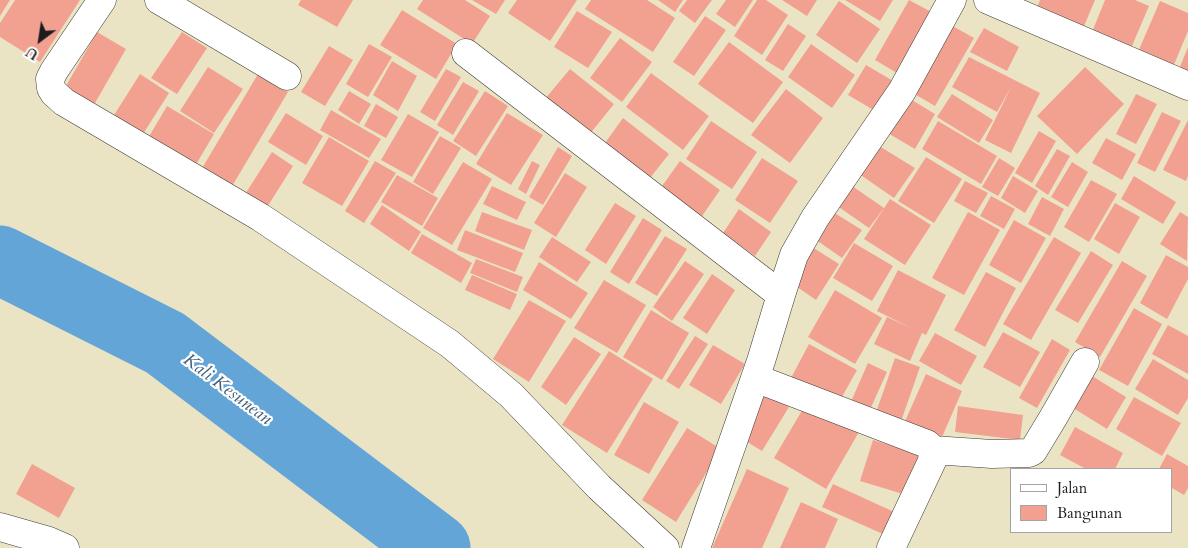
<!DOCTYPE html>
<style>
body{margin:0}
#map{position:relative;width:1188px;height:548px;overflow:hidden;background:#ebe4c4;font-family:Cardo,serif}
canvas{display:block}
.legend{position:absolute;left:1010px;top:468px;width:162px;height:65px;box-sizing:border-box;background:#fff;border:1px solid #a4a4a4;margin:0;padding:6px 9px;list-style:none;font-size:15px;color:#1c1c1c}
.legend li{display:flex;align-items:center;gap:10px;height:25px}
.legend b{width:25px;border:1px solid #a4a4a4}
.north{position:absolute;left:15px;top:15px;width:50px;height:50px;-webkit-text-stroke:4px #fff;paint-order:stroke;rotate:211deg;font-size:14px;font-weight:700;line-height:20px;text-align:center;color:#1c1c1c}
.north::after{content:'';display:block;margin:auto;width:18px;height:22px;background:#1c1c1c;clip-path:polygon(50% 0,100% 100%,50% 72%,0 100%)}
</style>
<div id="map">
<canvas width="1188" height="548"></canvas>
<ul class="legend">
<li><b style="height:6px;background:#fff"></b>Jalan</li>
<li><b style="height:14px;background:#f2a191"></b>Bangunan</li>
</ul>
<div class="north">U</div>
</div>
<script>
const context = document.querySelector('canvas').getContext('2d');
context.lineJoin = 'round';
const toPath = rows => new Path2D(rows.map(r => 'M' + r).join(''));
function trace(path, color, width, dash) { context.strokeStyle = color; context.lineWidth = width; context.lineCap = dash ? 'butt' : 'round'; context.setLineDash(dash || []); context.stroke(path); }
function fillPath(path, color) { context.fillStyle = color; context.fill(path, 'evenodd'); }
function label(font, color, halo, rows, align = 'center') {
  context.font = font + ' Cardo,serif'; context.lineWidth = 4.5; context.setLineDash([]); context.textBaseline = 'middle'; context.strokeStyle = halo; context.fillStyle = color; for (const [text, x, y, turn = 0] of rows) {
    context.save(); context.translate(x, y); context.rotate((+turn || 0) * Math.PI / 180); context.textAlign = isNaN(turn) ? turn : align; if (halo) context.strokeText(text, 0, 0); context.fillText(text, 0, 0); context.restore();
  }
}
trace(toPath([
 [0,260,165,343,436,548]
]), '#64a5d8', 69);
fillPath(toPath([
 [0,0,10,0,0,16],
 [15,0,80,0,40,62,0,37,0,23],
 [301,0,353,0,337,27,298,5],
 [423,0,465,0,490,16,472,44,417,9],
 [472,0,505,0,496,14],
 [517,0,577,0,550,41,508,13],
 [591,0,647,0,675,18,653,52,585,9],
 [658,0,683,0,675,12],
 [687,0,712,0,695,23,679,11],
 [726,0,753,0,735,27,716,14],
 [757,0,766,0,788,15,762,55,734,36],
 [782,0,817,0,807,16],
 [845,0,893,0,880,21],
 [909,0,937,15,902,76,875,60],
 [1040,0,1095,0,1079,38,1033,17],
 [1105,0,1135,0,1149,6,1129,53,1090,37],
 [839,1,880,29,857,63,816,35],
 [1160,1,1188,13,1188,31,1173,67,1138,52],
 [402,10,457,44,436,79,380,45],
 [577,11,612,32,588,68,554,47],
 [705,16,726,30,694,76,673,62],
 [942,20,974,38,935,106,906,89],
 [788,24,806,36,783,71,765,60],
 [984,28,1019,47,1007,71,970,52],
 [97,32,126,49,91,110,62,93],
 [182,32,207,48,177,94,151,78],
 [620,38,652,62,622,102,590,78],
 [729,42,783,82,753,123,698,84],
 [369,44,392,57,368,97,346,84],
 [811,44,855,75,832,108,788,77],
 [329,46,353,60,325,106,301,92],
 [1188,47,1188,78,1177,74],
 [969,57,1040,93,1011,153,985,140,1011,87,997,112,952,87],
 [392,61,417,76,398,111,373,95],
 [866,65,900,85,882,115,848,95],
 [208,67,243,89,214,133,180,111],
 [1085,67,1124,104,1077,154,1037,116],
 [446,69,461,77,435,121,420,112],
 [570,69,614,104,589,135,545,99],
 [651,73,709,116,683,150,626,107],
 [140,74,169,93,138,142,109,123],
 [258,74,288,92,228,193,198,175],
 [463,82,479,91,453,135,437,125],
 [786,89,823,118,790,163,751,135],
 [349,91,371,104,359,124,338,110],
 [485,91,508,106,476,156,453,141],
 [902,94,935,114,915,149,879,128],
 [952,94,993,120,979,143,937,117],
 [1136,94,1157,104,1136,144,1116,134],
 [376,104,398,117,386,138,364,126],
 [167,106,214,134,191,173,144,145],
 [331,110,381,139,369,158,320,130],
 [1162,112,1181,121,1155,172,1137,163],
 [286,113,323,136,306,165,268,142],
 [507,113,543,135,511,185,476,164],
 [408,114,439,132,412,177,381,160],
 [623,118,669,154,650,178,605,143],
 [1188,120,1188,176,1186,181,1163,170],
 [711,121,757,152,732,189,686,159],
 [938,121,997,156,981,184,922,149],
 [1039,131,1056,141,1032,183,1015,173],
 [440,136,461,148,433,194,413,182],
 [329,137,369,161,342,206,302,183],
 [1106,138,1136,154,1122,180,1092,163],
 [871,141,915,168,894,198,852,169],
 [558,147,572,156,543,205,529,197],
 [1057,149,1070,156,1048,195,1035,186],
 [272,152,293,166,264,212,242,199],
 [926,157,962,179,934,223,898,201],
 [762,158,798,181,770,223,735,200],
 [999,158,1015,168,998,196,982,187],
 [375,161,396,173,364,223,345,211],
 [532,161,540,165,526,194,518,189],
 [680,161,720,190,698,222,657,193],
 [463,162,492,179,452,245,423,228],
 [1072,162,1088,172,1068,207,1051,197],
 [565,173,587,187,556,237,534,223],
 [397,175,438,198,422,226,381,202],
 [1013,176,1038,191,1025,213,1001,198],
 [1134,176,1176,202,1163,224,1121,199],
 [842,179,884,208,869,228,830,201],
 [1091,180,1117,194,1089,242,1064,227],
 [965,181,988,193,976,213,954,201],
 [492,186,526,202,517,220,483,204],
 [991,196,1015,209,1004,229,980,216],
 [1042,197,1064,209,1050,236,1028,224],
 [890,199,931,225,905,265,864,239],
 [615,203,636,216,606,264,585,250],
 [1115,203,1140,217,1119,254,1094,239],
 [382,205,421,232,409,251,370,224],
 [825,207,862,230,842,258,809,235],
 [739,209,771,232,755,256,723,233],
 [482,212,532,230,524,250,475,231],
 [968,212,1000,230,964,295,932,278],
 [1180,212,1188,217,1187,261,1160,244],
 [643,218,662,230,629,284,610,272],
 [1014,220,1046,238,1021,283,989,265],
 [465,230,523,253,515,272,457,250],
 [422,234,472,263,461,283,411,253],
 [665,236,687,249,657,296,635,283],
 [552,237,591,262,577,282,539,257],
 [1054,237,1081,253,1031,340,1003,324],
 [804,242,839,264,816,300,790,282],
 [854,243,893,266,872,301,833,278],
 [1091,251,1113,265,1078,323,1055,310],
 [1166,255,1188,267,1188,279,1167,319,1140,303],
 [476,259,523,277,517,292,470,273],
 [685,261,704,274,672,321,653,307],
 [1122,261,1147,276,1100,357,1075,342],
 [539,262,588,293,571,319,523,290],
 [898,270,946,295,926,335,922,333,910,361,874,344,887,317,913,329,877,311],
 [986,272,1016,288,985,347,954,330],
 [712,274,735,290,707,334,683,318],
 [472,275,517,294,510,310,465,290],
 [604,280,646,305,617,353,574,328],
 [835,290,882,318,855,364,808,337],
 [529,300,566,321,529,382,493,359],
 [1134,308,1162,324,1128,386,1099,370],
 [651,310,689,333,662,380,623,357],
 [1168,325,1188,336,1188,374,1152,354],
 [1003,332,1040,352,1020,387,983,367],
 [935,333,977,356,961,385,919,361],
 [695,336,708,344,679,389,666,381],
 [574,337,601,354,566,405,541,387],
 [1052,339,1070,350,1037,408,1019,398],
 [809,344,857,370,838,404,791,378],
 [713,345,745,364,721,404,689,385],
 [609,351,653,379,607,453,562,425],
 [895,358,920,367,898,430,873,421],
 [1153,359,1188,380,1188,398,1178,415,1135,389],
 [868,363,887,372,868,414,849,406],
 [1084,371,1126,397,1107,429,1065,403],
 [926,374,962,391,939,444,902,428],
 [765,393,789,407,762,451,739,437],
 [1134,397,1181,423,1162,456,1116,429],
 [644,402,679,422,649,474,614,455],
 [807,402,859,432,826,489,774,458],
 [958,406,1023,415,1020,440,955,432],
 [1075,427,1123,453,1115,469,1086,469,1060,455],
 [687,428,721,449,676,522,642,500],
 [873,440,926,456,913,497,860,481],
 [1167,454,1188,466,1188,488,1184,495,1172,488,1172,469,1159,469],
 [32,464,75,488,59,518,16,494],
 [747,469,789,488,762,548,712,548],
 [833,484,903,516,892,538,822,507],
 [801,502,838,519,825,548,780,548]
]), '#f2a191');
const street = toPath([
 [102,0,54,71,50,79,51,88,54,93,64,102,260,217,450,344,511,395,599,487,665,548],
 [159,0,287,76],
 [988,0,1188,86],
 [466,53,781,295,761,361,696,548],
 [781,295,794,255,815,218,902,91,952,0],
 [755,378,927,444,933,450,932,461,891,548],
 [933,450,992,454,1029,453,1033,451,1053,418,1085,362],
 [0,527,49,541,65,548]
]);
trace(street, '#3b3a35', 29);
trace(street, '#fff', 28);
label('italic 18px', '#40607a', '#fff', [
 ["Kali Kesunean",227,390,37]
]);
</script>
